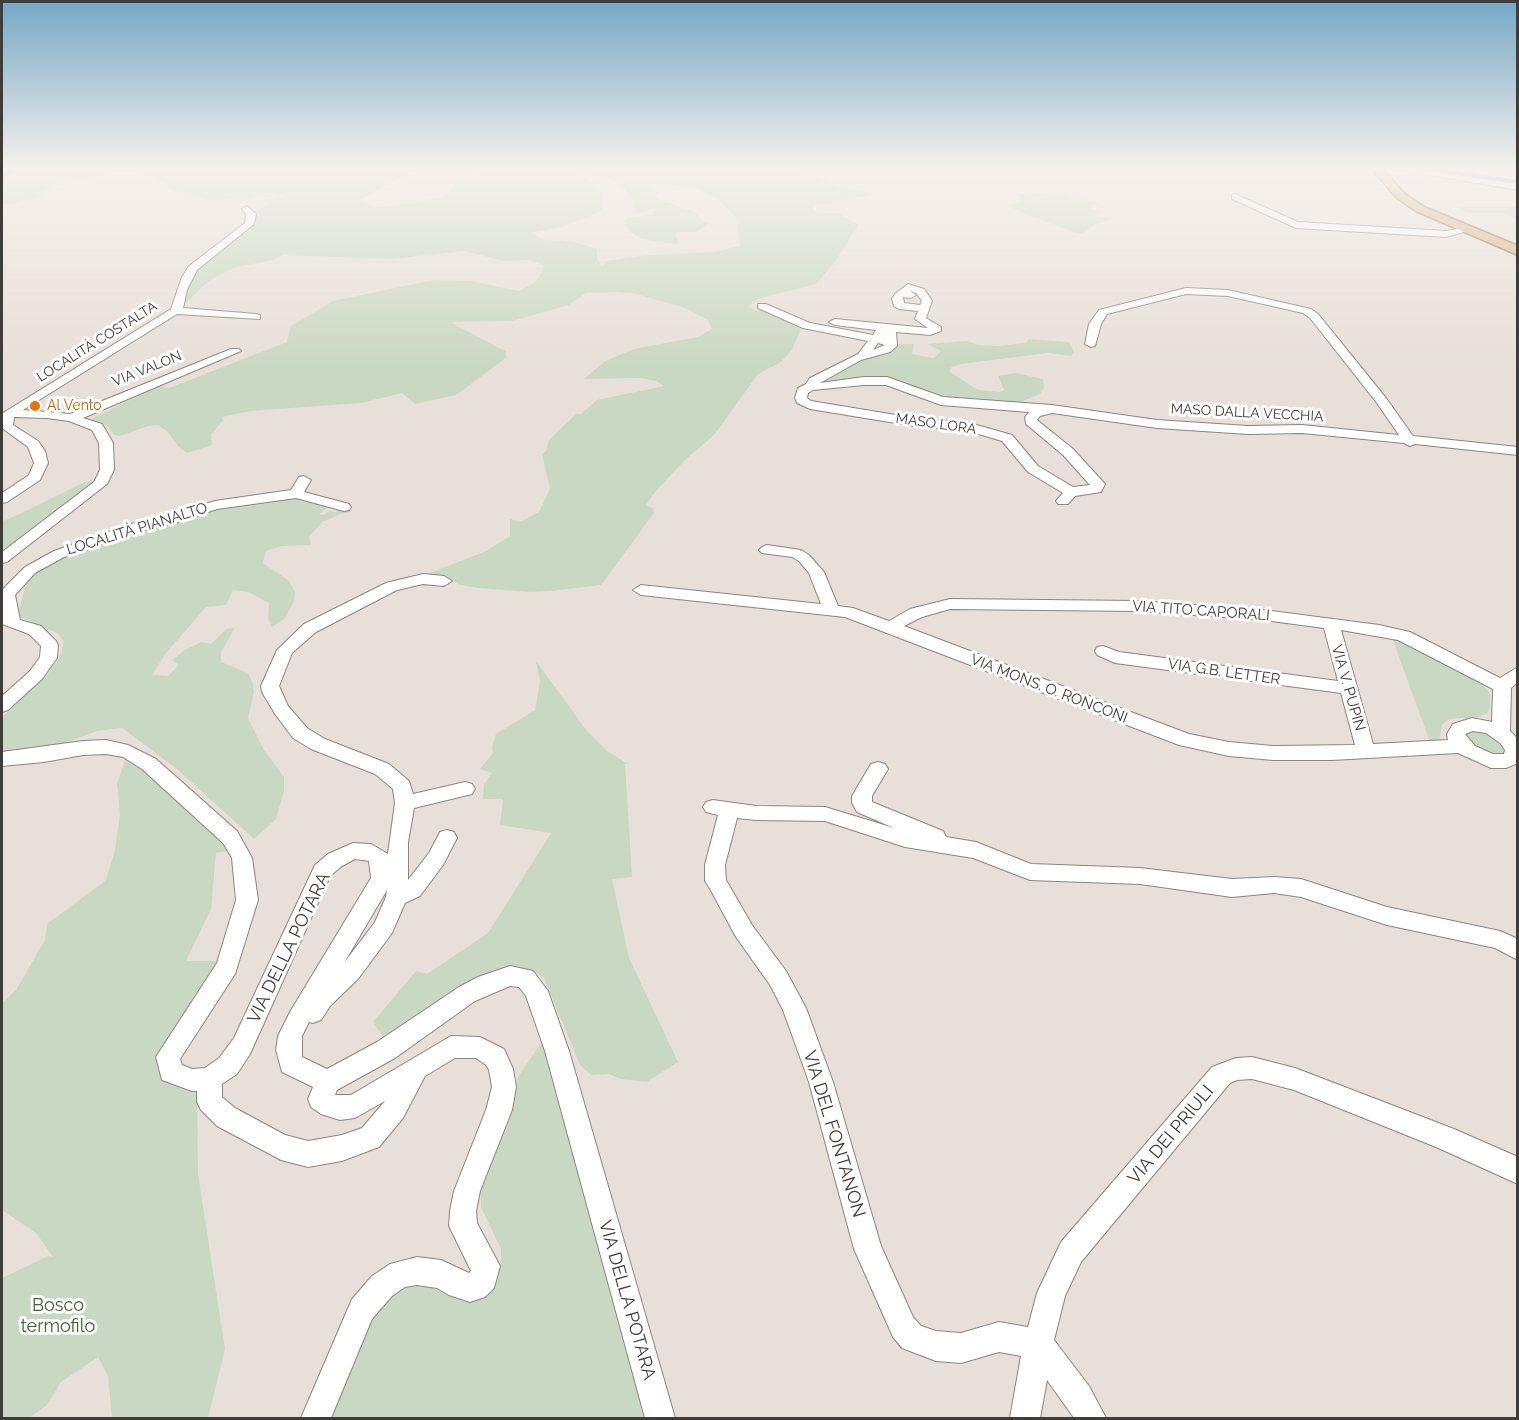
<!DOCTYPE html>
<meta charset="utf-8">
<style>
body{margin:0}
#map{position:relative;width:1519px;height:1420px;overflow:hidden;background:#e8e0d8;font-family:Raleway,sans-serif}
canvas{display:block}
.frame{position:absolute;inset:0;border:3px solid #403c39;pointer-events:none}
</style>
<div id="map">
<canvas width="1519" height="1420"></canvas>
<div class="frame"></div>
</div>
<script>
const context = document.querySelector('canvas').getContext('2d');
context.lineJoin = 'round';
function fillPath(path, color) { context.fillStyle = color; context.fill(path, 'evenodd'); }
const toPath = rows => new Path2D(rows.map(r => 'M' + r).join(''));
function trace(path, color, width, dash) { context.strokeStyle = color; context.lineWidth = width; context.lineCap = dash ? 'butt' : 'round'; context.setLineDash(dash || []); context.stroke(path); }
function label(font, color, halo, rows, align = 'center') {
  context.font = font + ' Raleway,sans-serif'; context.lineWidth = 6; context.setLineDash([]); context.textBaseline = 'middle'; context.strokeStyle = halo; context.fillStyle = color; for (const [text, x, y, turn = 0] of rows) {
    context.save(); context.translate(x, y); context.rotate((+turn || 0) * Math.PI / 180); context.textAlign = isNaN(turn) ? turn : align; if (halo) context.strokeText(text, 0, 0); context.fillText(text, 0, 0); context.restore();
  }
}
fillPath(toPath([
 [24,168,417,168,360,200,374,207,383,207,422,202,444,196,458,184,490,168,566,168,591,181,603,193,603,210,566,226,531,233,545,240,574,242,597,249,597,258,602,266,606,261,649,255,714,252,740,246,736,218,719,200,697,188,681,188,673,184,650,185,659,192,656,196,660,200,696,212,701,220,709,223,697,232,677,232,675,235,680,243,675,244,642,239,630,232,624,222,625,219,653,214,656,210,653,208,642,213,636,212,632,198,623,187,610,179,591,173,591,168,782,168,810,174,839,187,865,191,871,195,813,206,813,210,819,213,838,213,857,224,857,227,835,262,816,284,758,299,748,306,755,311,762,310,802,326,792,350,781,362,758,374,714,435,685,460,655,492,646,505,653,508,654,513,601,585,551,591,530,592,479,588,460,585,443,575,425,575,486,551,510,536,510,519,520,522,539,512,550,489,542,454,546,451,549,440,576,414,581,414,597,400,664,386,656,381,641,378,584,379,605,361,634,349,698,337,712,329,708,320,685,308,636,294,617,292,586,293,569,305,512,321,450,322,505,351,507,357,456,395,415,404,402,393,361,403,250,411,222,417,223,421,211,434,212,445,187,453,178,446,168,432,158,425,148,426,120,436,114,435,106,425,91,419,160,385,169,388,287,342,291,326,333,301,433,280,471,281,519,291,535,282,542,272,543,265,529,260,504,261,464,251,392,259,283,255,273,260,237,267,217,276,203,286,184,305,183,295,194,274,230,240,255,223,255,214,259,209,284,196,271,193,250,198,214,200,175,191,152,176,138,173,118,172,69,181,48,188,38,198,2,205,2,175],
 [1054,192,1098,203,1100,205,1093,204,1090,209,1097,211,1096,217,1114,218,1094,225,1084,233,1076,233,1028,215,1008,206,1022,201,1019,194],
 [1458,207,1517,207,1517,220,1504,213,1467,213],
 [1029,339,1069,342,1074,352,1071,356,1048,353,961,364,950,368,950,372,978,390,1000,392,1004,390,998,376,1015,373,1043,379,1044,387,1040,394,1025,400,1019,405,947,399,895,381,822,386,816,383,832,377,859,360,887,354,894,350,896,344,914,344,912,354,934,358,941,351,927,344,967,341,978,345,999,346,1026,343],
 [92,481,93,483,2,553,2,521,9,519,83,483],
 [294,497,330,506,319,514,324,515,329,511,335,512,340,507,350,509,351,512,341,514,322,522,309,537,311,545,282,546,266,551,263,563,288,580,295,592,294,601,285,618,272,627,268,618,269,603,248,592,233,590,226,605,206,607,166,653,152,675,168,676,179,665,172,660,185,650,201,642,211,644,226,629,235,628,221,652,221,662,248,673,253,684,254,692,248,718,264,750,284,777,284,791,276,819,254,839,177,769,122,728,97,731,52,748,9,754,2,753,2,717,47,675,61,654,64,641,57,633,20,617,19,610,28,577,55,558,201,510],
 [1391,635,1480,681,1490,694,1490,708,1487,713,1479,717,1449,719,1442,725,1439,741,1430,742],
 [536,661,587,731,607,751,628,764,625,764,632,877,612,879,629,958,678,1062,647,1082,621,1079,609,1074,591,1075,580,1065,544,978,532,970,510,969,392,1042,383,1037,373,1022,416,971,427,974,488,933,551,833,500,825,503,799,483,799,484,784,492,773,480,769,493,753,492,747,496,734,535,710,540,682],
 [1472,730,1492,733,1506,749,1505,753,1496,756,1476,751,1465,734],
 [128,752,235,849,216,853,211,909,186,961,230,961,167,1060,197,1086,198,1174,225,1349,208,1418,112,1418,108,1376,98,1357,61,1382,47,1405,29,1418,2,1418,2,1278,48,1256,53,1257,36,1233,2,1210,2,1003,16,990,45,940,47,924,106,880,115,850,120,814,117,784],
 [543,1040,632,1317,654,1418,330,1418,338,1402,367,1325,386,1290,440,1262,473,1273,493,1272,501,1262,501,1249,481,1207,481,1189,510,1113,518,1077]
]), '#c9d8c2');
fillPath(toPath([
 [11,168,27,168,2,177,2,171,11,168],
 [1411,168,1436,168,1518,180,1518,186,1417,171,1411,168]
]), '#689394');
const minor = toPath([
 [1388,168,1406,168,1518,184,1518,190,1388,168],
 [1235,194,1298,222,1446,231,1466,227,1471,230,1446,237,1296,228,1232,199,1232,195,1235,194],
 [247,206,256,214,254,224,197,270,187,290,183,308,256,314,260,315,260,319,177,314,23,410,70,414,231,349,239,349,241,351,83,418,102,424,113,443,114,470,107,484,7,562,2,563,2,552,94,482,100,470,99,443,92,430,69,421,47,418,14,417,13,425,38,441,45,451,48,463,40,480,7,502,2,503,2,493,29,475,34,463,28,447,2,428,3,413,171,309,182,277,189,266,245,223,246,214,242,209,247,206],
 [908,284,924,289,931,299,932,301,926,318,941,327,941,331,930,335,896,332,897,346,890,352,861,360,820,383,864,377,887,377,943,397,1052,405,1157,420,1248,426,1302,425,1399,435,1377,403,1310,318,1303,313,1228,296,1186,294,1107,314,1101,324,1095,346,1091,347,1085,344,1089,324,1099,310,1186,288,1228,290,1311,309,1318,314,1386,398,1413,436,1518,447,1518,455,1415,444,1410,446,1404,443,1302,433,1248,434,1157,428,1052,413,1040,416,1037,420,1073,449,1105,484,1101,492,1075,496,1068,504,1058,504,1056,501,1063,493,1028,472,1002,441,965,430,920,427,810,409,797,403,795,398,798,388,806,384,810,378,858,354,868,341,803,328,758,308,758,304,766,304,810,323,873,335,876,330,835,325,829,322,835,319,928,328,915,319,918,311,899,309,894,306,892,299,895,294,908,284],
 [910,291,916,293,922,301,920,305,904,303,903,297,911,298,916,295,910,291],
 [878,343,885,345,873,350,878,343],
 [864,385,886,385,941,405,1029,412,1025,417,1026,424,1063,455,1090,485,1073,487,1038,466,1012,435,966,422,920,419,811,401,807,398,808,393,813,390,864,385],
 [304,476,311,480,304,492,349,504,351,507,349,510,344,511,296,498,217,509,179,522,140,531,64,557,35,573,15,595,20,620,41,626,56,641,58,645,57,658,42,679,8,710,2,712,2,696,30,671,40,657,41,646,29,634,2,624,2,590,25,567,54,551,131,524,170,515,215,501,291,490,299,477,304,476],
 [767,545,801,550,809,555,824,572,838,606,853,608,889,621,910,609,950,599,1137,601,1264,610,1379,625,1410,632,1500,678,1518,667,1518,682,1511,688,1510,731,1518,739,1518,763,1506,768,1491,768,1458,753,1332,760,1273,760,1229,756,1179,745,845,617,641,595,633,590,641,585,821,604,809,573,799,561,792,557,762,553,759,550,762,547,767,545],
 [950,609,1137,611,1264,620,1324,628,1338,681,1119,652,1103,646,1097,647,1095,651,1097,655,1115,663,1341,693,1355,745,1273,746,1229,742,1189,734,904,626,922,617,950,609],
 [1341,630,1398,640,1493,689,1492,722,1472,718,1453,724,1447,734,1448,740,1373,744,1341,630],
 [1473,731,1486,733,1500,743,1505,750,1504,754,1493,754,1475,746,1465,734,1473,731],
 [423,574,444,576,452,581,444,586,423,584,397,590,316,632,292,653,279,686,288,706,307,728,325,739,389,764,409,781,413,794,465,782,472,784,475,789,472,794,414,808,408,842,408,880,429,853,440,832,447,830,454,832,457,838,443,865,420,896,405,903,392,933,358,979,330,1006,321,1020,313,1023,309,1022,302,1036,302,1057,327,1069,377,1042,459,987,478,977,510,966,533,971,548,991,569,1051,675,1418,645,1418,545,1051,526,996,519,987,510,986,475,1001,395,1058,337,1090,335,1095,351,1095,451,1036,480,1037,504,1049,513,1069,516,1087,512,1110,480,1191,476,1211,477,1223,500,1266,494,1288,485,1297,470,1302,449,1295,437,1288,417,1285,405,1287,392,1296,372,1319,331,1418,301,1418,352,1299,372,1276,390,1264,417,1257,441,1260,469,1273,471,1271,449,1226,450,1211,454,1191,486,1110,492,1087,489,1070,486,1065,476,1058,455,1058,425,1076,403,1118,379,1147,342,1161,308,1167,281,1160,217,1126,201,1110,197,1102,197,1091,192,1091,162,1080,156,1057,217,963,236,900,232,858,223,843,142,769,123,757,106,754,83,755,44,762,2,766,2,752,83,741,106,740,128,745,156,759,237,831,252,858,258,900,235,974,180,1059,182,1065,192,1069,205,1068,219,1058,234,1038,315,865,328,854,353,843,371,844,388,854,395,803,393,789,375,774,311,749,293,738,275,714,262,692,261,686,277,650,304,624,386,583,423,574],
 [355,859,369,861,371,878,290,1012,278,1036,276,1050,282,1072,313,1087,308,1099,311,1107,321,1114,340,1120,355,1118,385,1101,362,1128,342,1135,308,1141,285,1135,235,1108,222,1097,222,1084,237,1074,250,1054,330,876,342,866,355,859],
 [387,890,386,897,375,922,344,963,387,890],
 [878,762,885,764,888,769,872,796,872,802,943,831,946,837,976,842,1031,864,1140,868,1232,879,1274,877,1301,879,1387,907,1500,931,1518,939,1518,960,1495,948,1387,925,1301,897,1274,893,1232,897,1140,884,1030,880,973,858,905,847,825,821,756,820,737,818,725,865,726,880,752,925,786,971,806,1008,833,1082,881,1246,913,1317,921,1326,936,1331,961,1333,999,1322,1028,1327,1037,1293,1061,1242,1212,1067,1236,1058,1252,1057,1295,1068,1454,1129,1518,1157,1518,1184,1436,1147,1294,1090,1252,1079,1237,1080,1230,1083,1081,1262,1065,1296,1054,1340,1089,1386,1106,1418,1074,1418,1047,1380,1040,1418,1010,1418,1021,1356,999,1352,961,1363,936,1361,902,1348,893,1337,854,1249,809,1082,783,1010,770,985,736,937,709,887,705,881,705,865,718,815,706,812,703,807,706,802,713,800,756,806,825,807,894,828,857,812,852,803,852,796,871,764,878,762]
]);
const major = toPath([
 [1371,168,1381,168,1405,194,1424,207,1518,246,1518,255,1416,211,1397,198,1371,168]
]);
trace(minor, '#8d857e', 2);
trace(major, '#8f6230', 3);
fillPath(minor, '#fff');
fillPath(major, '#d5ad80');
const sky = context.createLinearGradient(0, 0, 0, 366);
sky.addColorStop(0, '#75a7c6');
sky.addColorStop(0.46, '#f5f1ed');
sky.addColorStop(1, '#f5f1ed00');
context.fillStyle = sky;
context.fillRect(0, 0, 1519, 366);
for (const [x, y, r, color] of [
 [35,406,6,"#e8710a"]
]) { const dot = new Path2D(); dot.arc(x, y, r, 0, 2 * Math.PI); context.fillStyle = color; context.fill(dot); trace(dot, '#fff', 2); }
label('14px', '#403c39', '#fff', [
 ["LOCALITÀ COSTALTA",97,342,-32],
 ["VIA VALON",147,369,-22],
 ["MASO DALLA VECCHIA",1247,413,3],
 ["MASO LORA",936,424,8]
]);
label('14px', '#c56008', '#fff', [
 ["Al Vento",47,406]
], 'left');
label('15px', '#403c39', '#fff', [
 ["LOCALITÀ PIANALTO",137,529,-17],
 ["VIA TITO CAPORALI",1201,611,4],
 ["VIA G.B. LETTER",1224,672,8],
 ["VIA V. PUPIN",1348,688,74],
 ["VIA MONS. O. RONCONI",1049,689,21]
]);
label('18px', '#403c39', '#fff', [
 ["VIA DELLA POTARA",289,948,-64],
 ["VIA DEL FONTANON",834,1134,73],
 ["VIA DEI PRIULI",1171,1135,-50],
 ["VIA DELLA POTARA",627,1300,74]
]);
label('18px', '#436134', '#fff', [
 ["Bosco",58,1306],
 ["termofilo",58,1327]
]);
</script>
